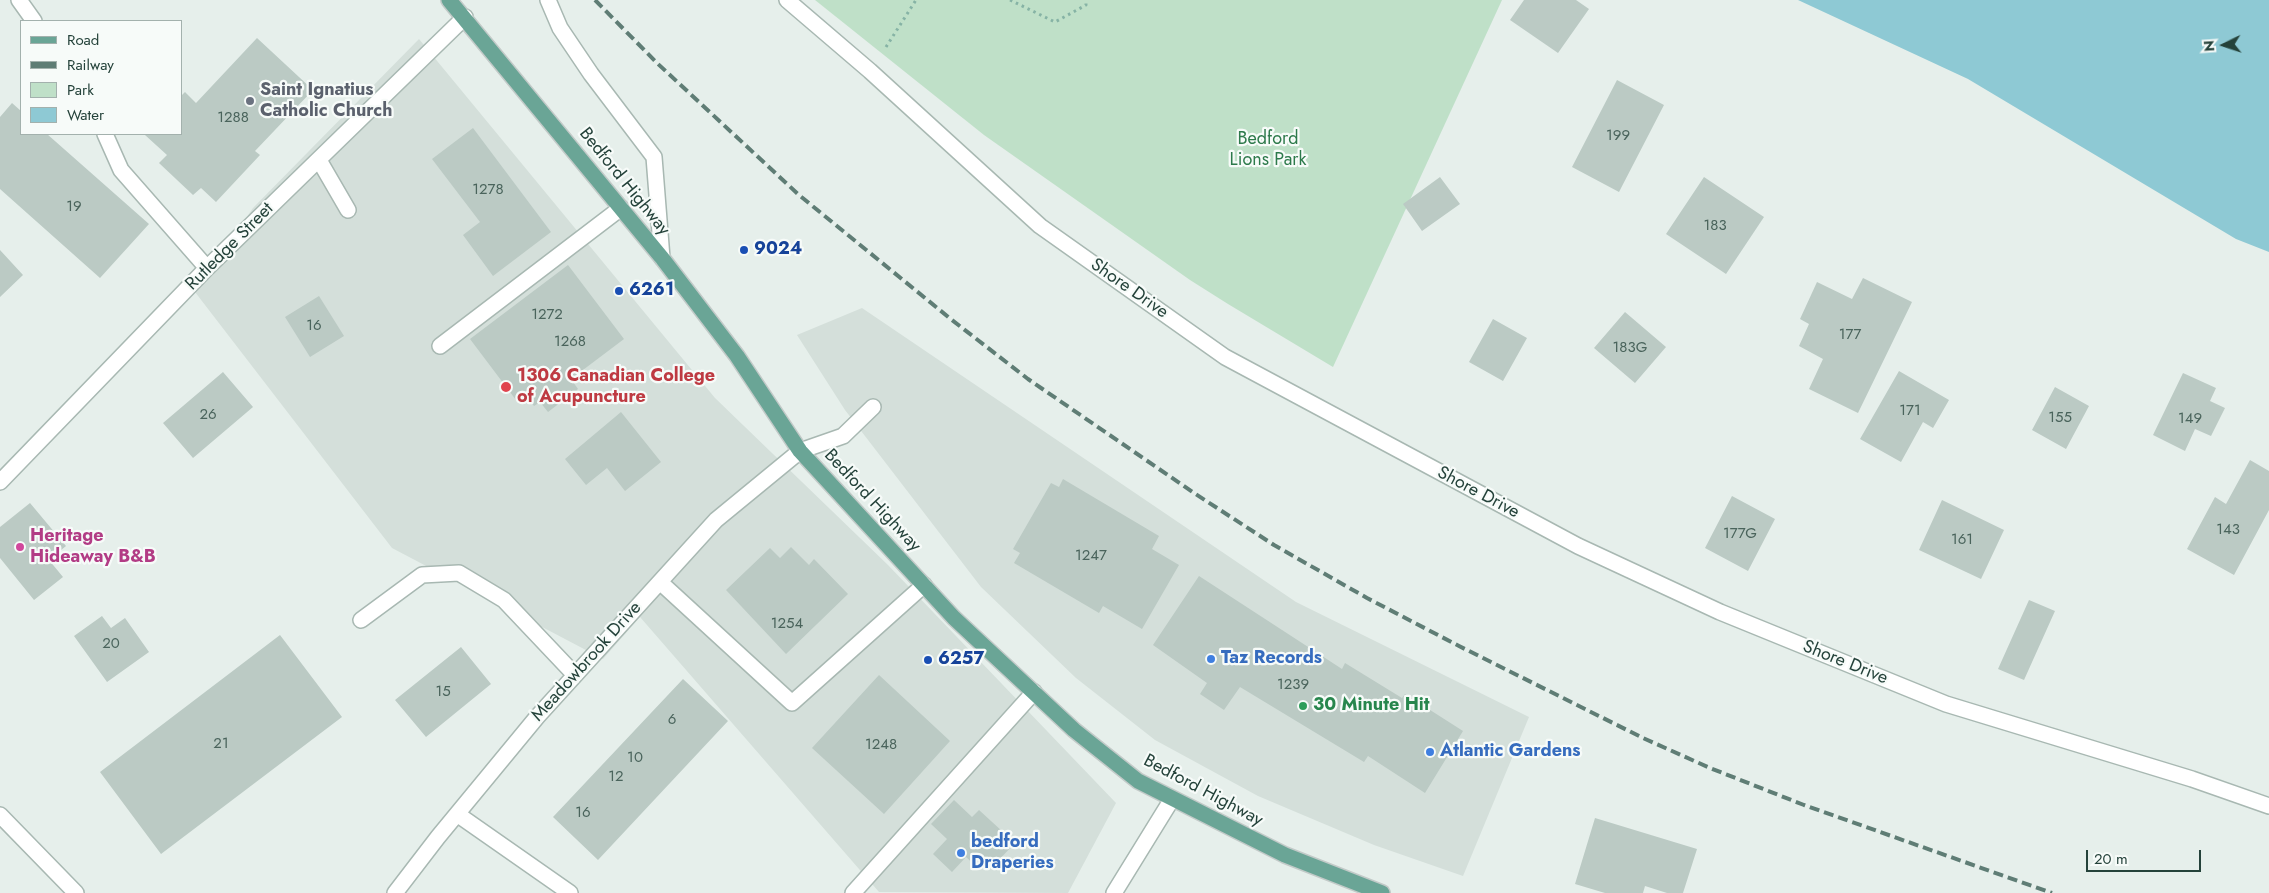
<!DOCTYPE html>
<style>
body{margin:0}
#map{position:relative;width:2269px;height:893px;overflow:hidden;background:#e6efeb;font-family:Jost,sans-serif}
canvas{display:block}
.legend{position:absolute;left:20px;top:20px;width:162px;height:115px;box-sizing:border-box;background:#f7fbf9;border:1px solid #a3b1ad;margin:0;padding:6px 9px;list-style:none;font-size:15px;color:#24423a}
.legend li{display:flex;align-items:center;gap:10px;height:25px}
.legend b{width:25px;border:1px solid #a3b1ad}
.north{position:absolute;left:2199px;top:20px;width:50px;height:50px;-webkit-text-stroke:4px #f7fbf9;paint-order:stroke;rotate:266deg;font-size:14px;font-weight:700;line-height:20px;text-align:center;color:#24423a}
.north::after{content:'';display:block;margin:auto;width:18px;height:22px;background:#24423a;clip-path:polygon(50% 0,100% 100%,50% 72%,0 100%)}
.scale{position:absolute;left:2086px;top:850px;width:115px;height:22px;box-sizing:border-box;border:2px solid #24423a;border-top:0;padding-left:6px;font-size:15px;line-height:18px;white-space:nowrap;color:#24423a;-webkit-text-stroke:4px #f7fbf9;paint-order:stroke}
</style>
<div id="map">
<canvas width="2269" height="893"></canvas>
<ul class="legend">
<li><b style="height:6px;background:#6aa596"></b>Road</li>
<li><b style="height:6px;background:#5f7d75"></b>Railway</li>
<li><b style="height:14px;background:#bfe0c8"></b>Park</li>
<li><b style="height:14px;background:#8ec9d4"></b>Water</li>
</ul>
<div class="north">N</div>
<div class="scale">20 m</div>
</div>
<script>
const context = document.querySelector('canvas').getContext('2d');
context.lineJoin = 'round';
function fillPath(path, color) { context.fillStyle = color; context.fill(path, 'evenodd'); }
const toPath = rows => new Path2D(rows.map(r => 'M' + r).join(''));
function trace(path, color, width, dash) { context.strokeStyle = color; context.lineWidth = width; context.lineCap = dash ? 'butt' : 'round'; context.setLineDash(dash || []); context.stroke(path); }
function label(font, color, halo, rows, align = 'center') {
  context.font = font + ' Jost,sans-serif'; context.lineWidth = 4.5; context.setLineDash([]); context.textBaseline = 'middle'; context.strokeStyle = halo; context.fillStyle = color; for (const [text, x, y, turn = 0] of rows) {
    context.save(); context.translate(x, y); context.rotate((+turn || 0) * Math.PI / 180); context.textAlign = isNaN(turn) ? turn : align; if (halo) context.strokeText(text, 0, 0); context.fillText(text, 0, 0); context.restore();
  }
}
fillPath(toPath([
 [419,39,715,398,888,565,1116,803,1068,893,879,892,640,617,603,659,392,548,195,292,253,208],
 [862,308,1296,602,1529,717,1463,876,1374,845,1258,796,1155,740,1076,678,981,587,845,410,797,335]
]), '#d4dfda');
fillPath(toPath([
 [815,0,1502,0,1333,367,1228,304,1190,280,984,135]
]), '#bfe0c8');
fillPath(toPath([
 [1798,0,2269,0,2269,252,2236,239,1968,79]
]), '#8ec9d4');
fillPath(toPath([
 [1524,0,1576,0,1589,9,1558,53,1510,20],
 [257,38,313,90,255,151,260,155,216,202,201,188,193,195,159,163,167,155,145,135,181,134,181,96,185,92,196,103],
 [1617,80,1664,105,1619,192,1572,167],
 [12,103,21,111,21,134,47,134,149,224,100,278,0,189,0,117],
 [473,128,551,232,493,276,463,235,480,222,432,159],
 [1440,177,1460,204,1422,231,1403,204],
 [1704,177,1764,217,1726,274,1666,234],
 [0,250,23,275,0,297],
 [568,265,624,339,571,379,578,389,548,412,540,402,534,406,528,397,519,404,470,339],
 [1863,278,1912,302,1858,413,1809,389,1823,359,1799,346,1809,324,1800,319,1817,282,1852,299],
 [319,296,344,336,310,357,285,317],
 [1625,312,1666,347,1635,383,1594,348],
 [1493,319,1527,338,1503,381,1469,362],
 [1899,371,1949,400,1933,428,1923,422,1901,462,1860,439],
 [223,372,253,407,193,458,163,423],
 [2183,373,2216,388,2210,401,2225,408,2211,436,2195,429,2185,451,2153,435],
 [2055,387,2089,406,2066,449,2032,430],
 [621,412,661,462,625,491,607,468,586,485,565,459],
 [2250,460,2269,471,2269,510,2234,575,2187,549,2215,497,2226,504],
 [1063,479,1159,536,1152,549,1179,565,1142,629,1103,606,1099,613,1014,563,1020,553,1013,549,1051,483,1059,487],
 [1732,496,1775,519,1748,571,1705,548],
 [1942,500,2004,530,1981,579,1919,550],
 [30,503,66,546,49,560,63,577,34,600,0,558,0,527],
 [791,547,809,565,814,559,848,594,786,654,726,590,770,548,780,558],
 [1199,576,1342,669,1345,663,1402,698,1405,694,1463,731,1425,793,1368,756,1364,762,1240,687,1224,710,1200,694,1207,683,1153,645],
 [2029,600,2055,611,2024,680,1998,669],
 [102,616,111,628,125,618,149,652,107,682,74,636],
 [280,635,342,717,161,854,100,772],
 [461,647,491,684,426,737,395,700],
 [879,675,950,741,884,814,812,748],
 [683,679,728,721,598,860,553,817],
 [954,800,972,817,979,810,1015,843,993,866,987,861,979,869,966,857,952,872,933,854,947,839,931,824],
 [1595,818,1697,849,1683,893,1667,893,1645,886,1643,893,1605,893,1575,884]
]), '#bbcac4');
const minor = toPath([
 [19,0,34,21],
 [548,0,560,28,591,74,654,157,662,258],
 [787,0,870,71,1040,226,1225,357,1578,546,1720,612,1946,704,2192,779,2269,806],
 [105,134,121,170,207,268],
 [319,160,348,210],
 [440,346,621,208],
 [0,482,207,268,465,17],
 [660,582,792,703,924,585],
 [361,620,422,575,459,573,504,600,575,675],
 [457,814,570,893],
 [0,815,76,893],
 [395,893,438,837,537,717,716,520,800,451,843,436,873,407],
 [853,893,1034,692],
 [1114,893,1172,799]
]);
const major = toPath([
 [449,0,662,258,737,356,800,451,954,618,1074,730,1138,781,1285,855,1382,893]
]);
trace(minor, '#a8b8b2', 18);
trace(major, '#c2cac8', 18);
trace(toPath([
 [1010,0,1055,22,1086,5,1086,0],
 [886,47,916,0]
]), '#86b3a5', 3, [2.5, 4]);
trace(minor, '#fff', 15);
trace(major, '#6aa596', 15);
trace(toPath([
 [595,0,657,63,799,195,952,320,1028,379,1194,493,1274,545,1367,598,1459,646,1643,738,1710,768,1804,805,2052,893]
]), '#5f7d75', 4, [10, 5]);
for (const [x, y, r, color] of [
 [250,101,5,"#6b7280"],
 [744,250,5,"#1a4fb4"],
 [619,291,5,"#1a4fb4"],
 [506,387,6,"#e0444e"],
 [20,547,5,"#d1479c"],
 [1211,659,5,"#3f7fe0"],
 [928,660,5,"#1a4fb4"],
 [1303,706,5,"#2e9e5b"],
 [1430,752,5,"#3f7fe0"],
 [961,853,5,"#3f7fe0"]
]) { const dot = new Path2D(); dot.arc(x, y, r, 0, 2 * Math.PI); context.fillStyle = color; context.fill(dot); trace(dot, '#f7fbf9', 2); }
label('15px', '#4a645c', null, [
 ["1288",233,118],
 ["199",1618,136],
 ["1278",488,190],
 ["19",74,207],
 ["183",1715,226],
 ["1272",547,315],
 ["16",314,326],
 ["177",1850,335],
 ["1268",570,342],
 ["183G",1630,348],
 ["171",1910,411],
 ["26",208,415],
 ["155",2060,418],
 ["149",2190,419],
 ["143",2228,530],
 ["177G",1740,534],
 ["161",1962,540],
 ["1247",1091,556],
 ["1254",787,624],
 ["20",111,644],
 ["1239",1293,685],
 ["15",443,692],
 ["6",672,720],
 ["21",221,744],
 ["1248",881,745],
 ["10",635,758],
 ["12",616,777],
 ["16",583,813]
]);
label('bold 18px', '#5b616d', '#f7fbf9', [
 ["Saint Ignatius",260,91],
 ["Catholic Church",260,112]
], 'left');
label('18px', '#2d7a4b', '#f7fbf9', [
 ["Bedford",1268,140],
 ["Lions Park",1268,161]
]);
label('18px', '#24423a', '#f7fbf9', [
 ["Bedford Highway",624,182,51],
 ["Rutledge Street",230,247,-45],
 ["Shore Drive",1129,289,35],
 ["Shore Drive",1478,493,28],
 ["Bedford Highway",872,501,47],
 ["Meadowbrook Drive",587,662,-48],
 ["Shore Drive",1845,663,22],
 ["Bedford Highway",1203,791,28]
]);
label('bold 18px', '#164399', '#f7fbf9', [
 ["9024",754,250],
 ["6261",629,291],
 ["6257",938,660]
], 'left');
label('bold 18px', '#be3a42', '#f7fbf9', [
 ["1306 Canadian College",517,377],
 ["of Acupuncture",517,398]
], 'left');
label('bold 18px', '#b23c85', '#f7fbf9', [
 ["Heritage",30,537],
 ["Hideaway B&B",30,558]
], 'left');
label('bold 18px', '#366cbe', '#f7fbf9', [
 ["Taz Records",1221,659],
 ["Atlantic Gardens",1440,752],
 ["bedford",971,843],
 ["Draperies",971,864]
], 'left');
label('bold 18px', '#27864d', '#f7fbf9', [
 ["30 Minute Hit",1313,706]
], 'left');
</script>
